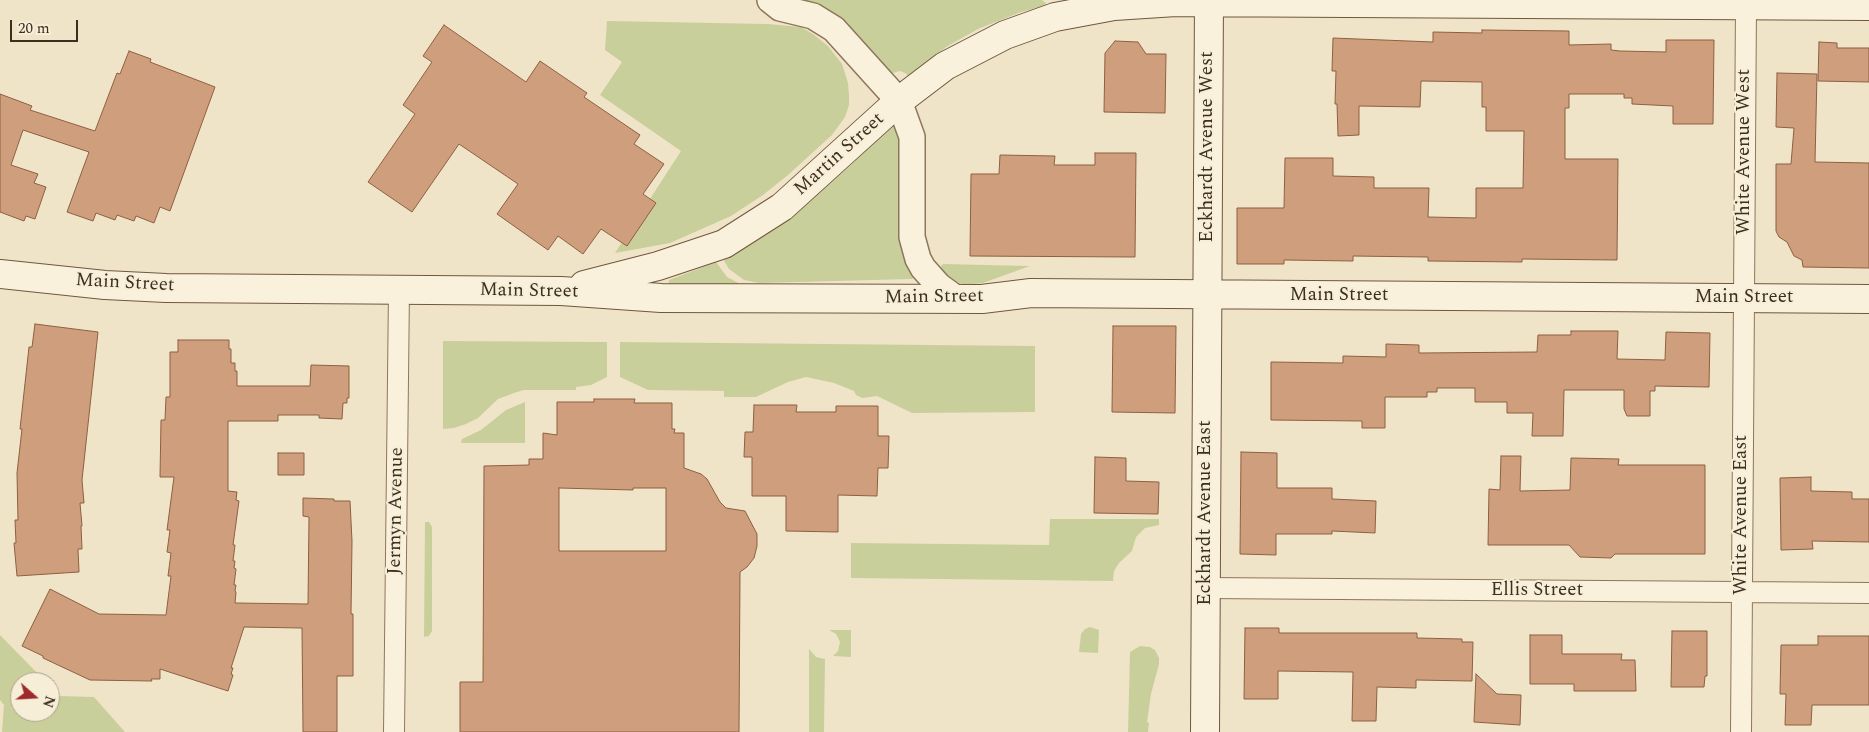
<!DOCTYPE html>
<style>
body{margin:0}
#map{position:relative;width:1869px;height:732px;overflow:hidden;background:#f0e4c8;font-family:Spectral,serif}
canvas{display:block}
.north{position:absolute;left:10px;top:672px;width:50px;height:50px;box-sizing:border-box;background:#f7eed8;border:1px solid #ada18e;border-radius:50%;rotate:109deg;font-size:14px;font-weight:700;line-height:20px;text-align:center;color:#3d2e20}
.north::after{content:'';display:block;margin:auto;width:18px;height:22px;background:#9e2a2b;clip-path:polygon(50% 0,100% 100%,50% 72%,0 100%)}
.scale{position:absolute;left:10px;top:20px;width:68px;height:22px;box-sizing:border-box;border:2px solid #3d2e20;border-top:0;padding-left:6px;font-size:15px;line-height:18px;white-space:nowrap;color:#3d2e20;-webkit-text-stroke:4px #f7eed8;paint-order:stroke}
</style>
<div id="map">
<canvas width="1869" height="732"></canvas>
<div class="north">N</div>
<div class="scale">20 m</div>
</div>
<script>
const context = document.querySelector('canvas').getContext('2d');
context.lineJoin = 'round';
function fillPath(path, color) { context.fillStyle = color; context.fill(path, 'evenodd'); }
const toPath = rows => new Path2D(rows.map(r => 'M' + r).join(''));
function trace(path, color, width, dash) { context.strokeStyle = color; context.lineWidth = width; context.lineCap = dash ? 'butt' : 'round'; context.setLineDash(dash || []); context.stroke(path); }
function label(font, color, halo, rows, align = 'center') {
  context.font = font + ' Spectral,serif'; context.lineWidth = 4; context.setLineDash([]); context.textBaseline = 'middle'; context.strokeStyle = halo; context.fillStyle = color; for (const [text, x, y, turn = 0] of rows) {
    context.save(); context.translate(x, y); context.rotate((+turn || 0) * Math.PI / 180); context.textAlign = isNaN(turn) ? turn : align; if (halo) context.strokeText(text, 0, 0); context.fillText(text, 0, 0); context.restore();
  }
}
fillPath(toPath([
 [806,0,1042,0,1046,3,1044,6,1021,12,978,29,946,47,908,76,905,73,900,71,889,74,806,3],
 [607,21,768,24,801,27,813,34,828,46,842,64,848,83,849,95,849,105,845,117,832,135,788,175,763,195,731,216,670,243,615,253,681,151,600,95,622,62,605,50],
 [896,121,899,122,917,275,912,279,759,283,744,280,729,269,723,259,764,236,798,211,851,165],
 [716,262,727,277,744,286,668,285,669,280],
 [943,264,1030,266,983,283,965,285,949,279,937,271],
 [443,341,607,342,607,377,591,385,576,387,576,390,524,390,517,392,498,399,478,418,466,424,454,428,443,429],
 [620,342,1035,346,1035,412,912,413,877,396,862,398,856,395,854,391,834,383,806,377,788,382,756,397,724,397,724,391,648,390,620,377],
 [525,402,525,443,461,443,462,439,481,430,506,410],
 [1050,519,1159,519,1159,525,1145,528,1136,537,1132,551,1119,563,1114,571,1113,581,851,578,851,543,1049,545],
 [425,522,429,522,432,527,432,631,429,636,424,637],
 [1090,627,1099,630,1098,653,1079,652,1081,634,1085,629],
 [829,630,851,630,851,657,833,656,838,651,840,642,836,634],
 [0,635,46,682,20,682,20,712,50,712,50,686,60,696,94,697,125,732,2,732,4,705,0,700],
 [1140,646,1150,647,1155,650,1159,658,1159,664,1151,694,1147,722,1149,723,1148,732,1128,732,1130,652],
 [809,649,816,657,825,659,824,732,809,732]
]), '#c9cf9b');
const building = toPath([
 [444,25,526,82,540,61,587,93,584,97,640,135,634,144,664,164,643,194,656,203,627,246,601,229,583,254,558,236,548,250,497,214,518,184,459,144,412,212,368,182,415,114,403,105,432,62,423,56,444,25],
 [1482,30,1569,31,1569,45,1611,44,1611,50,1620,51,1666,52,1666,40,1714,40,1713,124,1673,124,1673,106,1632,104,1632,98,1624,98,1624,94,1569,94,1569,108,1565,108,1565,159,1618,159,1617,260,1522,259,1522,262,1428,261,1428,257,1353,256,1353,261,1284,260,1284,264,1237,264,1237,208,1284,208,1285,158,1333,158,1333,176,1374,177,1374,188,1429,188,1428,217,1476,218,1476,188,1523,188,1524,131,1486,131,1486,107,1482,107,1482,82,1421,81,1420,107,1359,106,1359,135,1338,136,1337,104,1335,104,1336,71,1332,71,1333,38,1433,42,1433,32,1482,33,1482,30],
 [1115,41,1138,42,1146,54,1166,54,1165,113,1104,112,1105,53,1115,41],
 [1819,42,1837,43,1837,48,1869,48,1869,82,1818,81,1819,42],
 [129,51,151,59,150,62,215,87,170,211,160,207,154,223,136,216,134,221,117,215,115,220,96,213,93,221,67,212,89,152,23,130,11,165,38,174,34,183,46,187,35,219,26,216,24,221,0,212,0,94,32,106,30,110,95,131,117,73,120,74,129,51],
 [1777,73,1817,74,1815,162,1869,163,1869,268,1803,267,1802,260,1794,256,1787,242,1779,237,1776,231,1776,164,1791,164,1794,128,1776,127,1777,73],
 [1095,153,1136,153,1135,257,970,256,971,174,999,174,1000,155,1055,156,1054,165,1095,165,1095,153],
 [35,324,98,332,82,480,84,503,80,503,82,526,81,526,82,549,78,549,79,572,17,576,14,543,16,543,15,520,18,520,17,473,22,429,20,429,29,347,32,347,35,324],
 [1113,326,1176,326,1175,413,1112,412,1113,326],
 [1571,331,1618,331,1617,359,1665,360,1666,332,1710,333,1709,387,1655,386,1655,391,1650,391,1650,416,1627,416,1624,409,1624,390,1564,390,1563,436,1532,436,1533,413,1507,413,1507,402,1475,402,1475,388,1437,388,1437,392,1427,392,1427,397,1385,397,1385,428,1362,428,1362,421,1271,420,1271,362,1343,363,1343,356,1386,357,1386,344,1419,345,1419,353,1537,352,1538,335,1571,335,1571,331],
 [178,340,229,340,229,349,231,349,231,363,235,363,235,371,237,371,237,386,310,386,311,365,349,366,349,398,347,398,347,403,343,403,342,419,319,418,319,415,278,415,278,421,228,421,228,491,237,492,236,500,239,501,233,545,235,545,233,561,235,561,234,568,236,569,234,585,236,585,235,591,236,592,235,603,308,604,309,517,303,516,303,498,334,499,334,501,350,501,352,541,351,614,353,614,353,676,337,676,337,732,303,732,302,628,244,627,231,668,233,668,231,674,233,675,228,691,160,669,160,679,151,679,152,681,90,680,43,658,43,656,22,646,50,589,99,614,166,615,171,576,168,576,171,553,167,552,170,530,167,530,174,477,160,477,161,420,165,420,166,397,170,397,170,352,178,352,178,340],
 [594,399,635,399,634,403,672,403,672,429,675,429,674,433,684,433,684,468,701,474,707,479,720,502,726,508,745,511,757,534,757,546,754,558,747,567,740,572,739,732,460,732,460,682,483,682,484,466,529,465,529,459,543,459,543,433,557,435,557,402,594,402,594,399],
 [559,488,633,490,633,488,666,488,666,551,559,551,559,488],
 [754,405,797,405,796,412,836,412,836,406,878,406,878,436,889,436,888,468,878,468,877,496,838,495,838,532,786,531,786,496,752,496,752,457,744,457,745,432,753,432,754,405],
 [1241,452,1277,453,1277,488,1332,488,1332,499,1376,501,1375,533,1332,531,1332,534,1276,534,1276,555,1240,554,1241,452],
 [278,453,304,453,304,475,278,475,278,453],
 [1501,456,1521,456,1520,491,1570,490,1571,458,1619,459,1618,465,1705,465,1705,554,1615,554,1611,558,1580,557,1569,545,1488,545,1489,489,1500,490,1501,456],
 [1095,457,1126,458,1126,481,1159,482,1158,514,1094,513,1095,457],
 [1811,477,1811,491,1852,492,1852,499,1869,499,1869,542,1812,541,1813,549,1781,550,1780,478,1811,477],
 [1245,628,1279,628,1279,633,1417,633,1417,638,1462,639,1462,642,1473,642,1472,681,1416,680,1416,688,1377,687,1376,721,1352,721,1353,672,1278,671,1278,699,1244,699,1245,628],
 [1672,631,1707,631,1707,676,1705,676,1704,687,1671,687,1672,631],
 [1530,635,1562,635,1562,654,1622,654,1621,660,1635,660,1636,691,1574,691,1574,684,1530,684,1530,635],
 [1818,636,1869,636,1869,705,1812,705,1811,725,1785,725,1786,694,1780,694,1781,645,1818,645,1818,636],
 [1476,674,1497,694,1521,695,1520,725,1474,722,1476,674]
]);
fillPath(building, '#cf9f7d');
trace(building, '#8d5f41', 1);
const minor = toPath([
 [1206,588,1869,593],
 [394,732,399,289],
 [1741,732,1746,5]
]);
const tertiary = toPath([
 [770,0,780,8,813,16,834,29,899,101,912,137,912,237,918,259,923,268,939,286,957,299]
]);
const secondary = toPath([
 [0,274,105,285,166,288,561,291,661,298,982,299,1031,293,1869,299],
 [584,285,658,266,724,244,782,207,899,101,945,66,1005,35,1055,17,1114,6,1176,2,1869,6],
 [1205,732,1209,0]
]);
trace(minor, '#8d765c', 22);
trace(tertiary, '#8d765c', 28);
trace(secondary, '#6f573f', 30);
trace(minor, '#faf1dc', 20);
trace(tertiary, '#faf1dc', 25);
trace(secondary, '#faf1dc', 28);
label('19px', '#3d2e20', '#f7eed8', [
 ["Eckhardt Avenue West",1208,147,-90],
 ["White Avenue West",1745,152,-90],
 ["Martin Street",840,155,-42],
 ["Main Street",125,284,3],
 ["Main Street",529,292,1],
 ["Main Street",1339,296],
 ["Main Street",934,298,-1],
 ["Main Street",1744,298],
 ["Jermyn Avenue",397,511,-89],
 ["Eckhardt Avenue East",1206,513,-90],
 ["White Avenue East",1742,515,-90],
 ["Ellis Street",1537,591]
]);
</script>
